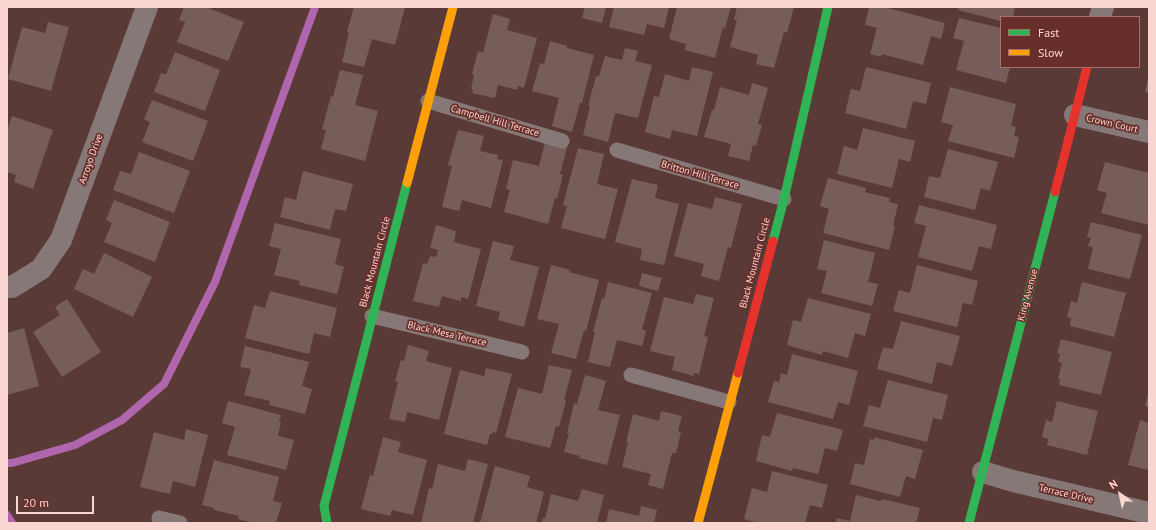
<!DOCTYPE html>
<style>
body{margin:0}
#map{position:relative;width:1156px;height:530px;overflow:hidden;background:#5a3a37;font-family:"PT Sans",sans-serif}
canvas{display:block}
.frame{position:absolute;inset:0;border:8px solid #fad5d1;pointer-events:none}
.legend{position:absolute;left:1000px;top:16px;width:140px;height:52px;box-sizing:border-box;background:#682e29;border:1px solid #a2716c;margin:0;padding:5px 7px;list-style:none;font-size:12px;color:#fad5d1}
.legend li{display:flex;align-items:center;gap:8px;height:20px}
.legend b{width:20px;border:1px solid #a2716c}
.north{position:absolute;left:1100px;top:474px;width:40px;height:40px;-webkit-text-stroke:3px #682e29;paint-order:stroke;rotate:326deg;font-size:11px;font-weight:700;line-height:16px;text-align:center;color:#fad5d1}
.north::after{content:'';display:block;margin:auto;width:14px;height:18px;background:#fad5d1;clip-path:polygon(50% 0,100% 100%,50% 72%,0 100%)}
.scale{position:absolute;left:16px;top:496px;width:78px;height:18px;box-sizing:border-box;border:2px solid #fad5d1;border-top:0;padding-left:5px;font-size:12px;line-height:14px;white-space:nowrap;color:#fad5d1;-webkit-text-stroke:3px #682e29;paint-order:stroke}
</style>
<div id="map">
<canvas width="1156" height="530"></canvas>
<div class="frame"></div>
<ul class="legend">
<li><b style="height:5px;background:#30b455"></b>Fast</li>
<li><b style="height:5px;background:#ff9f0a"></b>Slow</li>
</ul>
<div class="north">N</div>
<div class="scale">20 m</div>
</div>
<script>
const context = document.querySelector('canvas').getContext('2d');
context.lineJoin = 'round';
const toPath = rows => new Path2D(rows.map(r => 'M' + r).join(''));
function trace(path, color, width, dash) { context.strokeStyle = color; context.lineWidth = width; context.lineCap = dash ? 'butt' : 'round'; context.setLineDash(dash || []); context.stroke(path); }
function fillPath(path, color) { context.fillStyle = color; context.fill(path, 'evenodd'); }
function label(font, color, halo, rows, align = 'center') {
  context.font = font + ' "PT Sans",sans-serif'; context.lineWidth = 3.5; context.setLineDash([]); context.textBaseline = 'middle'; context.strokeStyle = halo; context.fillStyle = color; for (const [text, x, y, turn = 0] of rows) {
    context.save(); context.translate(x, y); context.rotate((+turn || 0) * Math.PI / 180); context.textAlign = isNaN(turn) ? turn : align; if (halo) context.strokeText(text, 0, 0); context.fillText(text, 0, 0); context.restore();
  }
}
trace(toPath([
 [7,463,12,463,75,445,122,420,164,384,215,282,315,7],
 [7,515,12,523]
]), '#af66ac', 8);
fillPath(toPath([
 [184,7,206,7,244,22,228,61,177,42,185,22,179,20],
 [354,7,405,7,395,45,372,39,364,67,342,62,349,33,347,32],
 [585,7,606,7,602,23,582,18],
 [614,7,669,7,664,28,647,24,644,35,609,27],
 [677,7,731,7,725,28,723,27,715,58,685,50,686,44,669,39],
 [737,7,794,7,787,33,784,32,774,68,756,64,758,55,730,47,737,20,734,20],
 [869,7,884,7,945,23,941,39,931,36,923,65,882,54,881,57,870,54,877,28,865,25],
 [959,7,1015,7,1013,17,1001,17,1001,21,958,10],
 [493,14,510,19,507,30,537,38,524,88,518,86,517,90,498,85,495,98,472,93,473,90,471,89,474,75,472,74,478,51,483,53],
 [959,18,1001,28,1001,67,1010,67,1006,83,956,70,964,41,953,38],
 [48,22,69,27,51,91,8,79,22,27,45,33],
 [550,41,567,46,567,48,594,55,582,103,580,103,572,132,552,126,559,98,532,91,540,63,544,64],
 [625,48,638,51,635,61,652,65,638,118,615,113,608,142,583,135,590,106,588,106,596,76,599,76,605,56,622,60],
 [175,52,220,70,205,111,154,92,161,73,166,74],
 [692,67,713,72,697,136,672,130,670,139,645,132,654,96,659,97,665,74,689,81],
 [866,67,931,83,926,104,913,101,906,129,845,113,851,89,860,91],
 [340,70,363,75,355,105,378,111,365,161,321,149,326,130,322,129,331,96,333,97],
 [1148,79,1149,79,1149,93,1145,92],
 [752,83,768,88,758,124,762,125,756,146,753,145,749,161,728,156,731,144,704,137,712,110,714,110,720,87,749,95],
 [950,87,1016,104,1011,126,1016,127,1014,136,1019,137,1014,158,948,141,953,125,941,122],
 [152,100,208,121,193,161,142,142,150,122,144,119],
 [12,116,53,130,33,189,14,182,16,175,7,172,7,130],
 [863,128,915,141,910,162,899,159,892,188,837,174,844,146,857,150],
 [458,130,484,136,480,151,498,155,497,159,503,160,491,208,462,200,459,211,442,207,452,166,448,165],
 [546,139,568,144,560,174,563,175,557,199,555,198,548,224,504,212,510,190,506,189,513,160,539,166],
 [578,148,604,154,597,184,618,189,605,239,561,228,567,206,563,205],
 [948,149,998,162,990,191,981,188,975,210,924,197,929,176,940,178],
 [139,152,190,171,174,213,113,190,120,171,131,174],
 [1105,162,1149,173,1149,225,1101,213,1107,193,1097,190],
 [303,171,353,184,346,211,335,209,330,230,280,217,285,197,296,200],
 [828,178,866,188,865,192,890,198,889,202,898,204,893,226,895,227,889,250,823,233,829,209,820,206],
 [632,179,658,185,655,198,679,204,664,265,640,260,642,249,615,242],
 [715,197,742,204,731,248,728,247,719,281,701,276,704,264,674,256,688,203,712,209],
 [114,200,170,222,155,262,104,242,112,223,106,220],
 [919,205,997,225,991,249,979,246,972,271,918,257,926,226,914,223],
 [1091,222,1142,235,1130,279,1088,269,1093,247,1088,246,1091,238,1087,237],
 [275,223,341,239,335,264,344,267,337,294,299,285,300,281,274,275,281,249,269,246],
 [436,225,456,231,454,242,481,249,468,299,461,297,461,301,442,296,439,307,413,301,423,263,427,264,430,256,436,257,438,250,430,248],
 [824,240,875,253,868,282,878,284,872,306,821,293,827,271,817,269],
 [493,241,514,246,510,260,539,267,524,327,498,320,500,312,476,306],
 [104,253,152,277,133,317,74,289,83,269,94,274],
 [551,265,570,270,569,272,599,280,586,331,584,330,576,359,551,353,559,324,537,319],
 [917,265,978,281,972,305,963,303,957,327,893,311,899,290,910,293],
 [642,273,662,278,658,291,639,286],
 [608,282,652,293,642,329,646,331,642,346,617,340,610,367,588,362,595,332,593,332,602,298,604,299],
 [1082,282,1126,293,1114,337,1070,326,1071,318,1067,317,1071,301,1077,303],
 [270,291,337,308,330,337,314,333,309,354,245,338,254,305,265,308],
 [696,294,714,298,704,336,708,337,699,374,694,373,694,376,672,370,675,357,650,351,664,297,693,304],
 [808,298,871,314,865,336,855,333,848,358,823,351,822,355,787,345,793,320,801,322],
 [67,299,101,352,62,377,33,332,60,315,55,307],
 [901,321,960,336,952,366,937,362,932,384,877,369,883,347,893,349],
 [24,328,39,386,7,395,7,333],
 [1061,339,1112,352,1101,395,1059,385,1060,379,1058,378,1062,363,1058,362,1060,354,1057,353],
 [408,345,429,351,426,361,452,368,439,420,407,412,405,422,389,419,398,382,395,381,401,360,404,361],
 [245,346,309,362,302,386,312,389,305,414,269,405,270,401,244,395,251,369,240,367],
 [792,354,858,371,849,405,838,402,833,419,768,402,774,381,779,382,781,373,787,375],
 [549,365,572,370,564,400,566,401,559,427,556,426,550,448,505,437,518,388,542,394],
 [486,368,512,374,496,433,493,432,492,434,490,434,487,445,444,434,460,370,484,376],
 [585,375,606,381,598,410,620,415,607,465,579,458,580,456,564,452,569,433,567,433,574,403,577,404],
 [888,380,948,395,942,420,933,418,927,442,863,426,869,405,880,408],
 [1148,394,1149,394,1149,407,1145,406],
 [228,401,281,415,279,421,281,422,278,436,294,440,286,470,227,455,235,427,222,423],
 [1057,401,1098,411,1087,455,1047,445,1048,439,1042,437,1046,420,1052,422],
 [661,411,682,416,678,431,681,432,676,453,672,453,663,489,648,485,651,474,622,467,628,443,626,442,633,414,659,421],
 [777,413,843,430,837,451,825,448,818,474,793,468,792,471,756,461,762,435,770,437],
 [1140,420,1149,423,1149,470,1128,465],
 [186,429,208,435,195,487,173,481,170,494,140,487,154,432,184,440],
 [383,437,401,442,398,452,427,460,413,515,392,510,390,516,361,509,370,475,373,476],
 [874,437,923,450,915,479,906,476,900,497,850,484,855,463,864,465,870,439,874,440],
 [468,459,488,464,473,523,421,523,429,488,432,489,438,464,465,471],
 [214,460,279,477,273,501,282,503,276,523,254,523,238,519,239,516,214,510,214,508,202,505],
 [495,466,530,476,527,487,544,492,536,523,480,523],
 [772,471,828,485,822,508,810,505,805,523,758,523,744,519,752,488,767,492],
 [582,489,604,495,597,523,541,523,543,518,545,519,551,494,578,501],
 [856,495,881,501,882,499,920,508,916,523,836,523,837,518,850,521],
 [641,506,657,510,654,523,606,523,609,509,639,516]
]), '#775d5a');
trace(toPath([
 [428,101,562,141],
 [617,150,784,199],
 [372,316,522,352],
 [631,375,729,402],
 [159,518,180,523]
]), '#857877', 15);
trace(toPath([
 [1100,17,1103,7],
 [1075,115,1149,132],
 [7,287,12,287,41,269,61,240,147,7],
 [983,472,1013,481,1149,513]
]), '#857877', 22);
trace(toPath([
 [773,241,784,199,828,7],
 [327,523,324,506,407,183],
 [969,523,1055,192]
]), '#30b455', 9);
trace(toPath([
 [407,183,453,7],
 [698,523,738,373]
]), '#ff9f0a', 9);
trace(toPath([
 [1055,192,1087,67],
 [738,373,773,241]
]), '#e5322d', 9);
label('10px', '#fad5d1', '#682e29', [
 ["Campbell Hill Terrace",495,121,16],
 ["Crown Court",1112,124,13],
 ["Arroyo Drive",91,159,-70],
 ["Britton Hill Terrace",700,175,16],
 ["Black Mountain Circle",375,262,-75],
 ["Black Mountain Circle",755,263,-75],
 ["King Avenue",1028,295,-75],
 ["Black Mesa Terrace",447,334,13],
 ["Terrace Drive",1066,494,13]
]);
</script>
